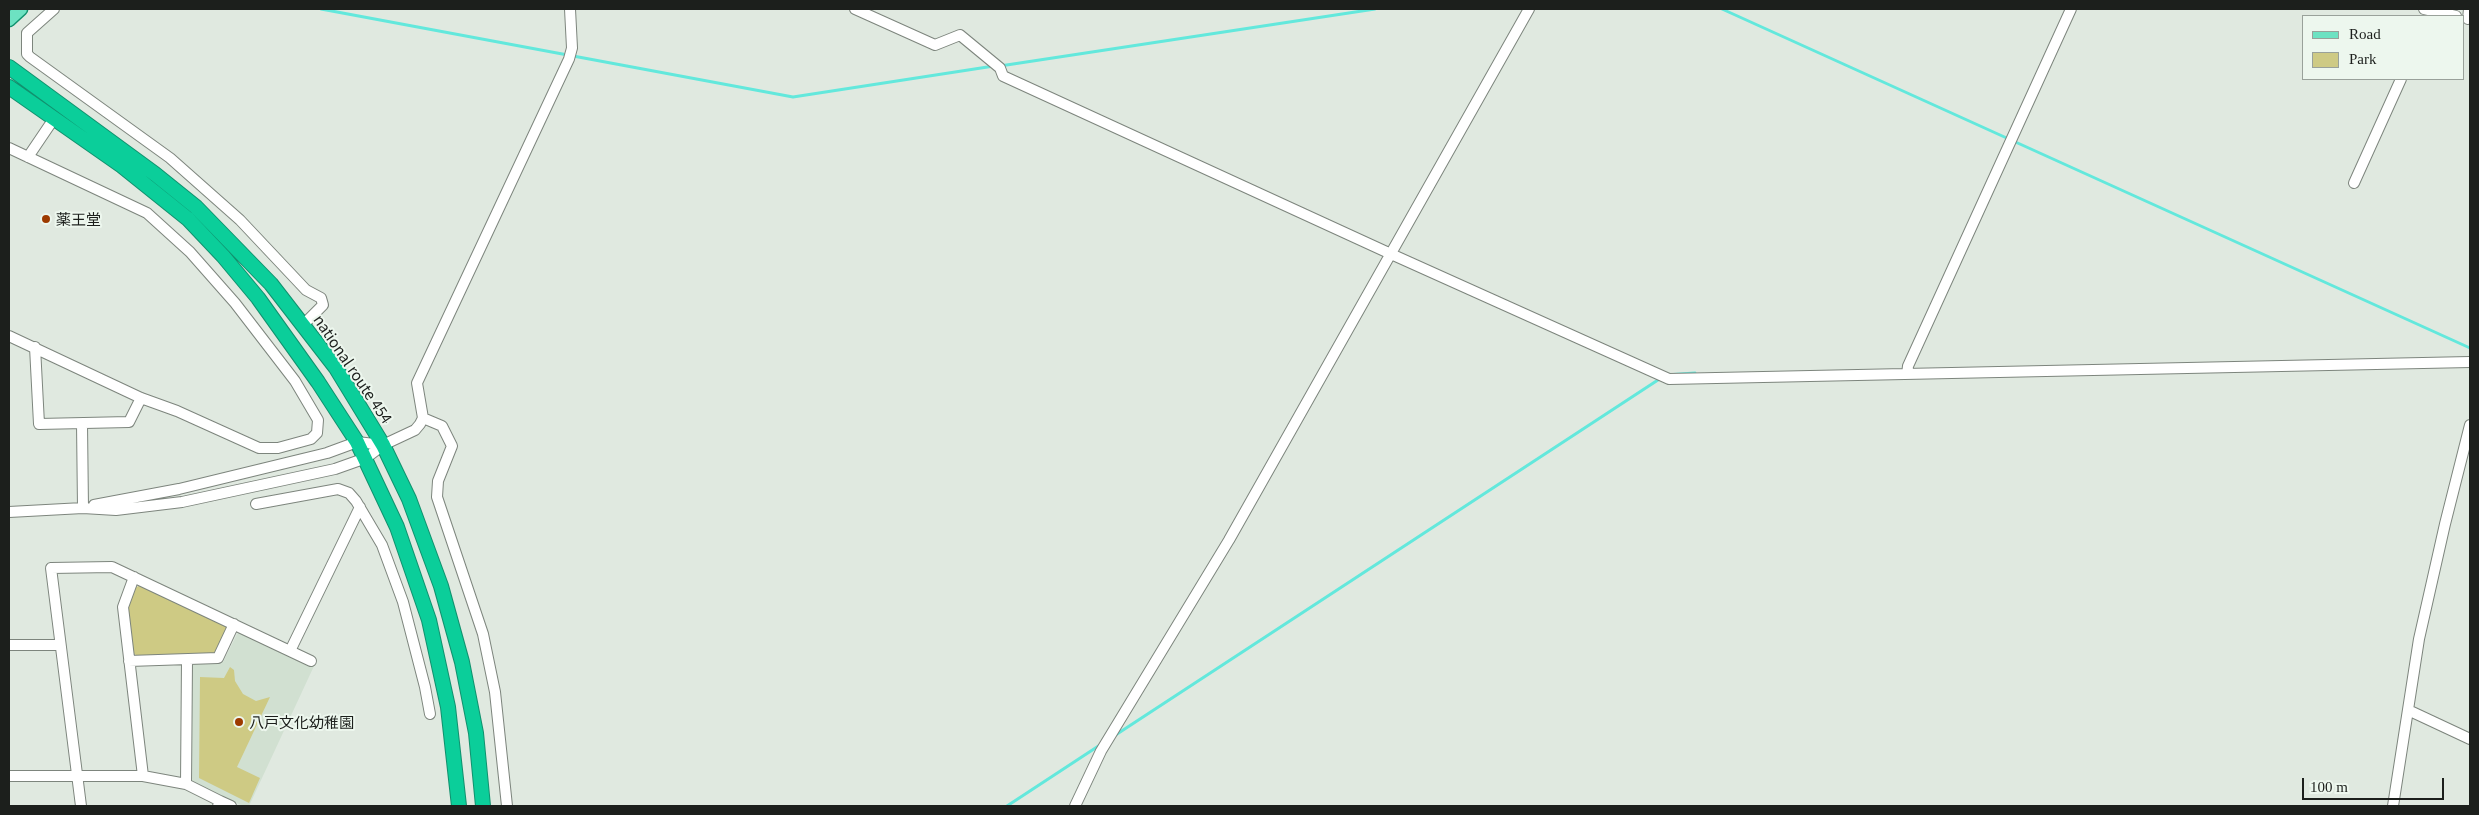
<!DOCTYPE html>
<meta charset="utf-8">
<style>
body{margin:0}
#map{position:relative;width:2479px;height:815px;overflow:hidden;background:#e0e9e0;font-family:Georgia,serif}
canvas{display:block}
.frame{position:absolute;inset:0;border:10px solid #1c1f1c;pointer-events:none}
.legend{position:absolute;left:2302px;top:15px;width:162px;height:65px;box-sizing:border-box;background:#edf7ee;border:1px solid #99a19a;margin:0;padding:6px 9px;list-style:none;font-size:15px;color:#1c1f1c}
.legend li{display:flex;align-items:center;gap:10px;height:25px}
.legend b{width:25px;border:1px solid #99a19a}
.scale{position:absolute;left:2302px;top:778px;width:142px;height:22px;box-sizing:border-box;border:2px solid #1c1f1c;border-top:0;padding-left:6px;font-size:15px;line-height:18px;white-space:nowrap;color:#1c1f1c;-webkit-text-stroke:4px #edf7ee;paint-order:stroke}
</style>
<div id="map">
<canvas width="2479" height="815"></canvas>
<div class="frame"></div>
<ul class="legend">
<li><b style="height:6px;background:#6de2c2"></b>Road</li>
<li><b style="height:14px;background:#ceca84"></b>Park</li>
</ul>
<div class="scale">100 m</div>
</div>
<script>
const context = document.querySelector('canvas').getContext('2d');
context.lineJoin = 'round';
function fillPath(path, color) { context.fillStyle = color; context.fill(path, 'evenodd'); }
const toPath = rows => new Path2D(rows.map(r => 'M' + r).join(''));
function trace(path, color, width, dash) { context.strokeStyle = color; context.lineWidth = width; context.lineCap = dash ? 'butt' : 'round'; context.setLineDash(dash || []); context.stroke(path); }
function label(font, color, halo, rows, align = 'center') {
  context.font = font + ' Georgia,"Noto Sans JP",serif'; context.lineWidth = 4; context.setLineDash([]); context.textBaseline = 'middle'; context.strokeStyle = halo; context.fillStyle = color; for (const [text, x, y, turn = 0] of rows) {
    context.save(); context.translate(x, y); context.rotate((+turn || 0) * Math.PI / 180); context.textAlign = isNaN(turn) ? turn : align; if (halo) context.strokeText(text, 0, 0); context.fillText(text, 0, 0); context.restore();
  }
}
fillPath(toPath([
 [241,631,314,666,249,806,243,806,193,782,190,777,191,668,194,663,223,662,237,634]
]), '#d1e0d1');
fillPath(toPath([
 [140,585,227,626,215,654,137,656,132,652,127,609,135,588],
 [230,667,234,670,235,681,243,694,256,701,270,697,237,767,260,778,249,803,199,778,200,677,224,678]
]), '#ceca84');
trace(toPath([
 [321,9,793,97,994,66],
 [1722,9,2470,348],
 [1000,66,1375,9],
 [1666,375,1695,373],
 [1114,736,1661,378],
 [1007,806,1100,745]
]), '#63e8dc', 3);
const minor = toPath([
 [54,9,27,33,27,54,30,57,170,158,240,220,306,290,321,298,323,305,304,324],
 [855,9,935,45,960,35,1000,68,1003,76,1391,254,1669,379,2470,362],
 [2424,9,2456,16],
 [2468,19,2469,9],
 [9,148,147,213,190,252,235,303,295,381,318,420,317,433,311,439,278,448,259,448,177,411,141,398,9,336],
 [28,157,53,120],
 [2354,183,2401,79],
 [35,347,39,424,129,422,141,398],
 [1907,374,1908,366,2071,9],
 [423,418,442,426,452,446,438,481,437,497,483,634,495,692,507,806],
 [82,424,83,508],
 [256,504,338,489,349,493,356,501,382,545,403,602,425,687,430,714],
 [94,505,179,489,327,453,357,442,383,445],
 [9,512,83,508,116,510,182,502,335,469,366,458,383,445,415,430,420,424,423,418,417,383,569,59,572,48,570,9],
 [134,577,123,607,143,776],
 [9,645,60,645],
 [290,651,360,507],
 [129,661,218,658,234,624],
 [2408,710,2470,739],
 [9,776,143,776,186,784,220,801,218,806],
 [186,784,187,660],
 [220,801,231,806],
 [81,806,51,568,112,567,311,661],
 [1075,806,1101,751,1229,540,1529,9],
 [2393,806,2419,639,2445,524,2470,425]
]);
const major = toPath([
 [9,20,21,9]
]);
const highway = toPath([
 [9,67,155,174,196,207,271,284,336,368,383,445,409,499,441,586,462,662,476,733,483,806],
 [9,87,122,166,188,219,223,256,258,298,318,382,357,442,397,527,429,620,448,707,459,806]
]);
trace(minor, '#7d857d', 12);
trace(major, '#11916e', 15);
trace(highway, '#11916e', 16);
trace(minor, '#fff', 10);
trace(major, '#6de2c2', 12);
trace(highway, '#0bce9a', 14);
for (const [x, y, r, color] of [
 [46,219,5,"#9d3a00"],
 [239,722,5,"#9d3a00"]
]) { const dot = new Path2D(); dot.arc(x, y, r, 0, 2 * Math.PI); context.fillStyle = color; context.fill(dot); trace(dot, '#edf7ee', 2); }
label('15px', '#1c1f1c', '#edf7ee', [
 ["薬王堂",56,219],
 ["八戸文化幼稚園",249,722]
], 'left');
label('15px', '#1c1f1c', '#edf7ee', [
 ["national route 454",353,369,56]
]);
</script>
